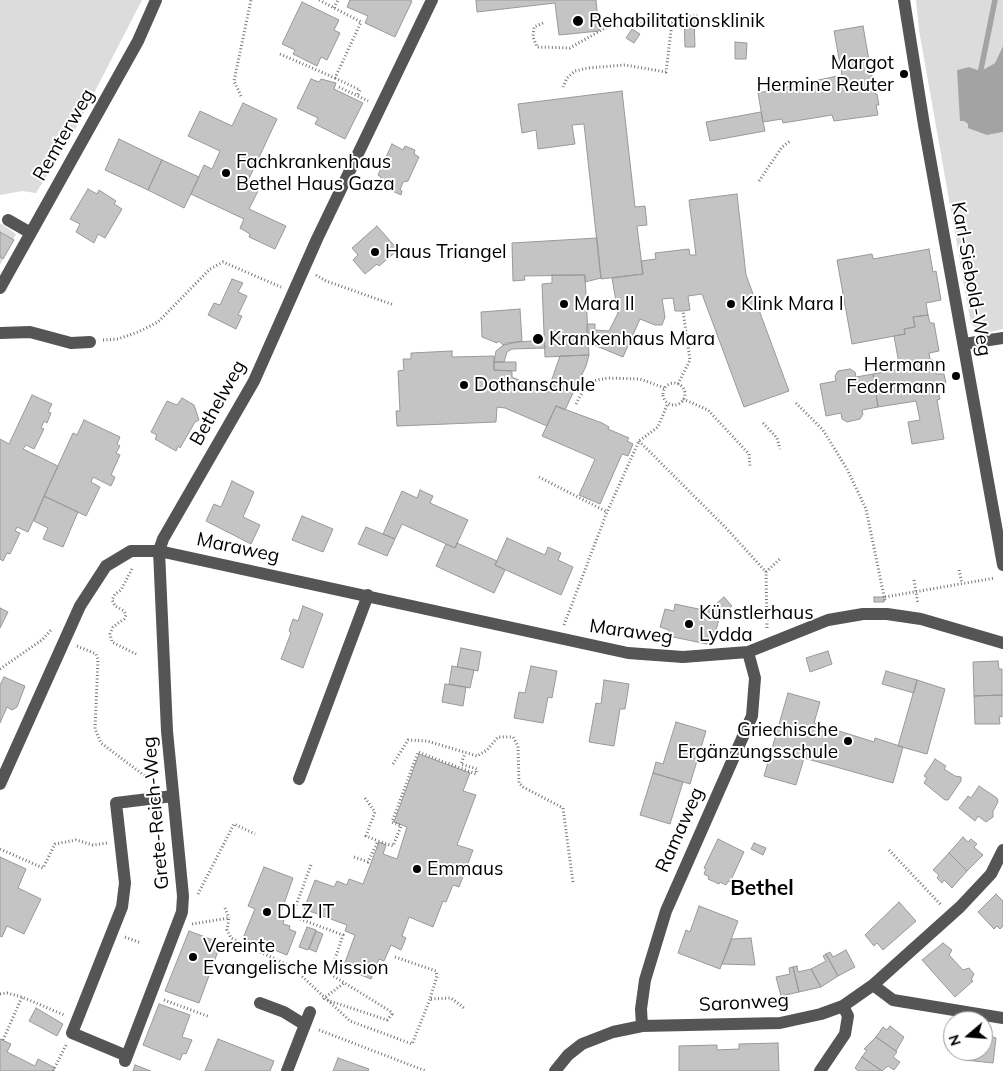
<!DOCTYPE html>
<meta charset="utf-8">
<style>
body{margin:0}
#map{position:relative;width:1003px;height:1071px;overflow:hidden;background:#fff;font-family:Mulish,sans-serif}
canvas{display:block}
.north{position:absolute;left:943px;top:1011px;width:50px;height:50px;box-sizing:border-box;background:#fff;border:1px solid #999;border-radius:50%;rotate:252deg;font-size:14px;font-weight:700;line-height:20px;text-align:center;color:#000}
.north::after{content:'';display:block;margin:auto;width:18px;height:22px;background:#000;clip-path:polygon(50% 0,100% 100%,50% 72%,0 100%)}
</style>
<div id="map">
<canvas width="1003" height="1071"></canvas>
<div class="north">N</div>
</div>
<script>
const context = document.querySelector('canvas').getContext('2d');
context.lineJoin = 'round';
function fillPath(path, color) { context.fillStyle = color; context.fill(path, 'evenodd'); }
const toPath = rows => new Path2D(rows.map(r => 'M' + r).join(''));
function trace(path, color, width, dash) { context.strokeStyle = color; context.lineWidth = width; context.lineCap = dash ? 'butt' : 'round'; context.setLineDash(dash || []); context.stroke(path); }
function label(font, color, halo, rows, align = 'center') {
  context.font = font + ' Mulish,sans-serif'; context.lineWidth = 4; context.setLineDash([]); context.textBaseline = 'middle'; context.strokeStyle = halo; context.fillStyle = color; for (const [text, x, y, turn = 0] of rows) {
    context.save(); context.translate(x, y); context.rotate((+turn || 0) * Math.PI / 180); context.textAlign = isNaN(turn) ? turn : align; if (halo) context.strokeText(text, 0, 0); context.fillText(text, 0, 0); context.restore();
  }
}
fillPath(toPath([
 [0,0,142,0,75,130,36,193,22,191,0,195],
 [916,0,1003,0,1003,46,995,63,981,71,969,67,957,70,964,121,987,135,1003,132,1003,329,990,332,979,330,971,324,919,30],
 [0,223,16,234,0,265]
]), '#dcdcdc');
fillPath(toPath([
 [1003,46,1003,132,987,135,968,128,968,124,964,121,960,121,957,70,969,67,981,71,995,63]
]), '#a3a3a3');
trace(toPath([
 [979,79,995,0]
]), '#a3a3a3', 5.5);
const building = toPath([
 [350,0,410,0,412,1,395,37,365,23,368,16,347,7,350,0],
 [476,0,596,0,599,31,559,35,555,3,477,12,476,0],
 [302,2,339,20,334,30,340,33,327,60,321,57,317,66,293,54,295,50,282,44,302,2],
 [684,17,694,17,695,47,685,47,684,17],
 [863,26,875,94,877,94,879,105,876,105,878,115,834,121,832,115,783,123,782,119,763,122,758,93,842,75,834,31,863,26],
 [632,29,640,34,634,43,626,38,632,29],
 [735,42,747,43,746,59,735,59,735,42],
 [311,79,319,82,321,79,336,83,334,89,363,103,345,139,315,124,318,118,297,108,311,79],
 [622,91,635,207,645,206,647,225,637,226,643,274,601,279,584,124,572,125,575,144,538,149,536,130,522,133,518,104,622,91],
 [243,103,277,119,246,185,258,191,249,209,286,226,275,249,249,237,250,234,240,228,244,219,191,194,204,165,212,169,220,151,188,136,200,111,232,126,243,103],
 [761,112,765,131,710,141,706,122,761,112],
 [119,139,162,160,148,190,105,170,119,139],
 [392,144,403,150,405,146,415,150,414,154,419,157,408,181,403,182,400,190,402,191,401,195,378,184,381,177,378,175,392,144],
 [162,160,199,177,184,208,148,190,162,160],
 [88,189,97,194,99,190,116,201,114,204,122,209,105,238,98,234,94,243,76,232,80,224,70,219,88,189],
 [737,194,746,275,789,391,744,407,702,294,688,296,690,310,683,311,675,311,673,298,662,299,665,317,662,325,655,325,640,319,623,357,594,345,587,345,587,324,595,324,595,330,609,331,618,313,612,278,643,274,641,261,656,259,655,253,689,249,690,255,696,255,689,200,737,194],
 [377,226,398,250,379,266,377,264,365,274,353,260,358,255,352,248,377,226],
 [0,232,14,240,3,259,0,257,0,232],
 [597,238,601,278,585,282,585,275,524,276,525,280,513,281,512,243,597,238],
 [929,249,933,272,936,271,941,300,926,303,928,315,913,317,915,327,904,329,905,334,852,344,837,260,872,254,873,259,929,249],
 [552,275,585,275,589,355,545,357,542,284,552,283,552,275],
 [232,279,243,283,238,292,247,296,238,315,242,316,236,329,208,315,214,303,220,305,232,279],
 [520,309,522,341,503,345,499,341,497,343,482,337,481,312,520,309],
 [928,315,930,323,934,323,939,351,929,353,930,359,933,360,936,374,944,374,946,383,937,386,940,399,937,400,944,439,912,444,908,422,920,420,916,401,878,407,873,374,900,369,894,336,905,334,904,329,915,327,913,317,928,315],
 [544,340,545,348,512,349,507,352,504,362,494,362,496,351,506,343,544,340],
 [452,351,452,357,494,356,494,370,512,371,512,377,547,393,560,356,589,355,586,366,565,410,556,406,547,426,505,408,497,407,496,422,397,426,396,411,400,411,398,371,404,370,403,359,411,359,411,353,452,351],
 [494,362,516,362,516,371,494,370,494,362],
 [850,369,855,372,856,377,873,374,878,407,862,410,863,414,860,419,847,422,842,419,841,413,826,416,820,384,836,381,835,376,838,371,850,369],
 [32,395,52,404,48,412,51,413,47,423,44,421,41,428,44,429,34,449,26,445,23,449,58,466,28,532,17,527,15,531,20,533,10,554,7,553,3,561,0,559,0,439,9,444,32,395],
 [182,398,194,405,199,420,195,422,180,448,178,446,176,451,155,439,157,435,151,432,167,401,177,405,182,398],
 [556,406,602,423,609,427,608,429,629,438,627,441,633,444,628,456,622,454,600,504,579,495,595,459,542,436,556,406],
 [84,420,120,437,117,444,120,446,116,453,120,455,111,475,115,477,111,486,93,477,91,482,100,487,86,516,44,496,73,433,77,435,84,420],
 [232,481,254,492,243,517,260,525,251,544,206,521,214,504,221,507,232,481],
 [420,490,433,496,430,503,468,520,455,548,402,524,395,539,383,534,402,491,417,498,420,490],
 [44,496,78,512,63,547,43,539,48,528,34,521,44,496],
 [302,516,333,529,323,552,292,540,302,516],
 [366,527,395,539,387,556,358,544,366,527],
 [507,538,545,555,548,547,561,553,558,560,573,567,561,595,495,565,507,538],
 [457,543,497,561,495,565,505,570,494,593,436,566,446,544,455,548,457,543],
 [724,597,732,606,719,619,714,638,709,637,707,644,668,636,669,630,660,627,665,609,674,611,675,604,708,611,724,597],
 [874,597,884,597,884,602,874,602,874,597],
 [303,606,323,614,303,668,281,659,291,633,289,631,293,619,298,621,303,606],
 [0,608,8,612,0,628,0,608],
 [461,648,481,652,478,671,457,667,461,648],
 [828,651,832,664,810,672,806,658,828,651],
 [998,661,999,669,1002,669,1002,695,974,696,973,662,998,661],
 [452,666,474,670,470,688,449,684,452,666],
 [531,666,557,671,552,698,548,697,543,723,514,718,519,692,525,693,531,666],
 [886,671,917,680,914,693,882,684,886,671],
 [4,677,25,686,17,707,12,710,7,707,0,723,0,685,4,677],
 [604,680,629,684,625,709,620,709,614,746,589,742,596,703,601,704,604,680],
 [917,680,945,689,927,754,898,746,917,680],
 [445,684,466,687,463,706,442,702,445,684],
 [788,693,820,702,814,723,874,742,875,738,903,747,893,783,804,758,796,785,764,776,788,693],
 [1002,695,1002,717,999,716,1000,724,975,724,974,696,1002,695],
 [676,722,706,731,690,784,653,773,656,762,663,764,676,722],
 [419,754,470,773,463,791,476,795,457,845,473,850,459,887,453,885,446,902,443,901,433,927,409,917,402,936,406,938,401,950,391,945,384,961,379,959,371,979,343,968,355,935,345,931,347,925,304,909,315,880,334,887,337,881,347,885,349,879,363,884,379,842,386,845,383,854,397,859,407,827,394,822,419,754],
 [935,759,946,766,944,769,955,776,961,777,961,781,948,800,945,800,924,783,927,778,924,776,935,759],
 [653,773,683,782,670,824,640,815,653,773],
 [979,786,997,798,998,802,993,811,993,817,986,822,978,816,975,821,959,808,968,796,971,798,979,786],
 [963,837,968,842,971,839,977,844,974,847,983,855,967,871,949,853,963,837],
 [718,839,744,852,730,882,728,881,726,885,720,882,719,884,708,879,709,877,704,874,706,869,704,868,718,839],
 [754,843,766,848,763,855,751,849,754,843],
 [949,853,967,871,952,888,944,880,942,883,937,878,939,875,933,870,949,853],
 [0,857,26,869,18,888,41,899,24,934,7,926,2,937,0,936,0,857],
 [264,867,293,878,279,918,284,920,283,924,290,926,289,929,296,932,287,955,243,938,255,909,248,906,264,867],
 [996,894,1003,901,1003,926,1000,929,997,926,994,929,978,912,996,894],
 [899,902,916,921,883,950,877,943,874,946,865,935,899,902],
 [699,906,738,921,720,969,678,953,686,930,690,932,699,906],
 [307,927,316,930,308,950,299,947,307,927],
 [189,931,221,943,199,1003,165,991,189,931],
 [316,931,323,934,316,952,309,949,316,931],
 [751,938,755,965,722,964,732,939,751,938],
 [943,943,952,950,949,955,963,970,969,968,974,974,971,980,973,981,955,997,922,960,943,943],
 [846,950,855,967,838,976,826,954,830,952,833,957,846,950],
 [826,954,838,976,821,987,811,969,826,961,823,956,826,954],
 [797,966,798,972,811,969,821,987,799,992,793,967,797,966],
 [793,967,799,992,781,996,776,977,790,974,789,968,793,967],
 [159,1004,190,1015,182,1037,192,1040,186,1054,183,1053,180,1060,143,1045,159,1004],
 [36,1008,63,1024,57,1036,29,1021,36,1008],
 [890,1026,904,1037,896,1051,876,1037,883,1027,887,1030,890,1026],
 [983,1034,996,1038,993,1063,965,1060,966,1051,983,1051,983,1034],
 [876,1037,897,1052,893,1057,900,1062,894,1070,888,1066,882,1071,862,1057,867,1050,864,1049,876,1037],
 [0,1039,11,1044,7,1052,35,1066,38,1059,55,1068,53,1071,0,1071,0,1039],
 [218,1039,274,1061,270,1071,205,1071,218,1039],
 [778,1043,779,1071,679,1071,679,1046,717,1045,717,1050,739,1049,739,1044,778,1043],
 [862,1057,882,1071,858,1071,855,1068,862,1057],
 [338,1058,369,1069,368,1071,333,1071,338,1058],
 [135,1065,151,1071,133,1071,135,1065]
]);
fillPath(building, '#c4c4c4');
trace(building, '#999', 1);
trace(toPath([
 [334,8,338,0],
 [543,23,534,27,533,37,537,47,570,48,605,28,640,23,672,23,666,72,625,65,588,68,575,71,567,78,563,87],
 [672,23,677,16,698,16],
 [280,54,335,78,361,22,319,0],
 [335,78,360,90,357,96],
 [339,87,368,101],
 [241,96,234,81,251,0],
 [759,181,782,147,790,141],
 [316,275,326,281,394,305],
 [103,340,118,339,138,332,158,322,210,269,223,262,281,287],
 '663 394a11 11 0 1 1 22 0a11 11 0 1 1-22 0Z',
 [678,384,690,360,683,311],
 [683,399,708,410,749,454,750,468],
 [796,403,823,430,847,469,866,509,885,601],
 [576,404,584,389,592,381,608,378,640,379,665,388],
 [763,423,777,438,780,449],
 [639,441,726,528,766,572],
 [539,477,607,512],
 [132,569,121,590,115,594,112,600,115,606,124,611,126,615,124,619,113,627,110,634,112,642,136,654],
 [959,570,962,583],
 [914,580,918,604],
 [885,597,995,578],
 [564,625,607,512,639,441,658,427,668,403],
 [767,628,766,572,781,558],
 [77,646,96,654,98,660,95,729,101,743,145,776],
 [0,669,42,640,51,630],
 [393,764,408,740,427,741,477,756,487,750,498,737,513,737,518,746,519,783,523,787,563,808,573,883],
 [365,798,375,812,366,836,378,841],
 [0,849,43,868,55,844,76,840,93,845,108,843],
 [889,850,942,906],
 [354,857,368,862,378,841,393,846,401,826,392,822,418,752,476,774,477,769,461,764,465,753],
 [311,865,292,916,343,935,330,974,390,1011,392,1014,387,1020,327,1000],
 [198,894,234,824,255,834],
 [225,908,229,918],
 [192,924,229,918,227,930,231,938,292,967,350,1021,412,1044,430,999],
 [125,937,141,943],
 [395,957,436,971,437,976,430,999,451,998,464,1008],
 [0,994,7,993,22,997],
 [323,999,344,983],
 [164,1000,210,1017],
 [319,1030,426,1071],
 [3,1040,22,997,64,1015],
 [53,1071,66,1045]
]), '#777', 3, [1, 2.5]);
trace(toPath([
 [904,0,924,125,1003,565],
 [8,220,29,232],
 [0,288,138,41,156,0],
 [0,333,30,332,71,343,90,342],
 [964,344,1003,338],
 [299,779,368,595],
 [0,784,80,606,106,566,131,551,159,551,628,653,683,657,748,652,828,620,863,614,887,614,921,619,1003,643],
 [873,985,893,1000,1003,1018],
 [260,1003,284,1012,305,1025],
 [642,1026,641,1009,645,980,666,911,752,716,755,678,748,652],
 [127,1056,72,1033,122,907,125,883,116,803,173,796],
 [125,1061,182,912,183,896,167,731,159,551,163,539,254,381,317,239,432,0],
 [287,1071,310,1012],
 [555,1071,568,1055,582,1044,613,1032,642,1026,780,1023,821,1014,843,1006,873,985,960,907,991,874,1003,850],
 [820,1071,845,1034,848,1016,843,1006]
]), '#555', 12);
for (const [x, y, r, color] of [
 [578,21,6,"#000"],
 [904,74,5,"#000"],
 [226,173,5,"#000"],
 [375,252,5,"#000"],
 [564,304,5,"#000"],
 [731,304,5,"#000"],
 [538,339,6,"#000"],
 [956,376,5,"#000"],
 [464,385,5,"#000"],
 [689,624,5,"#000"],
 [848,741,5,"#000"],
 [417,869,5,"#000"],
 [267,912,5,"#000"],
 [193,957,5,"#000"]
]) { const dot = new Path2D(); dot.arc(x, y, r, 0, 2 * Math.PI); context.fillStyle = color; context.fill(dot); trace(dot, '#fff', 2); }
label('19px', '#000', '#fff', [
 ["Rehabilitationsklinik",589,21],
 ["Margot",894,63,"right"],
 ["Hermine Reuter",894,85,"right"],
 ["Fachkrankenhaus",236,162],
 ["Bethel Haus Gaza",236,184],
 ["Haus Triangel",385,252],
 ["Mara II",574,304],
 ["Klink Mara I",741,304],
 ["Krankenhaus Mara",549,339],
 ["Hermann",946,365,"right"],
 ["Federmann",946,387,"right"],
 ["Dothanschule",474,385],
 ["Künstlerhaus",699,613],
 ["Lydda",699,635],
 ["Griechische",838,730,"right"],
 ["Ergänzungsschule",838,752,"right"],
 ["Emmaus",427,869],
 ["DLZ IT",277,912],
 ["Vereinte",203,946],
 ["Evangelische Mission",203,968]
], 'left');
label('19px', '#000', '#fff', [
 ["Remterweg",64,135,-60],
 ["Karl-Siebold-Weg",971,279,80],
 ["Bethelweg",218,403,-61],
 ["Maraweg",238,548,12],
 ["Maraweg",631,632,8],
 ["Grete-Reich-Weg",156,813,-95],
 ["Ramaweg",680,830,-66],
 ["Saronweg",744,1003,-3]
]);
label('bold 21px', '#000', '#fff', [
 ["Bethel",762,889]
]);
</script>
